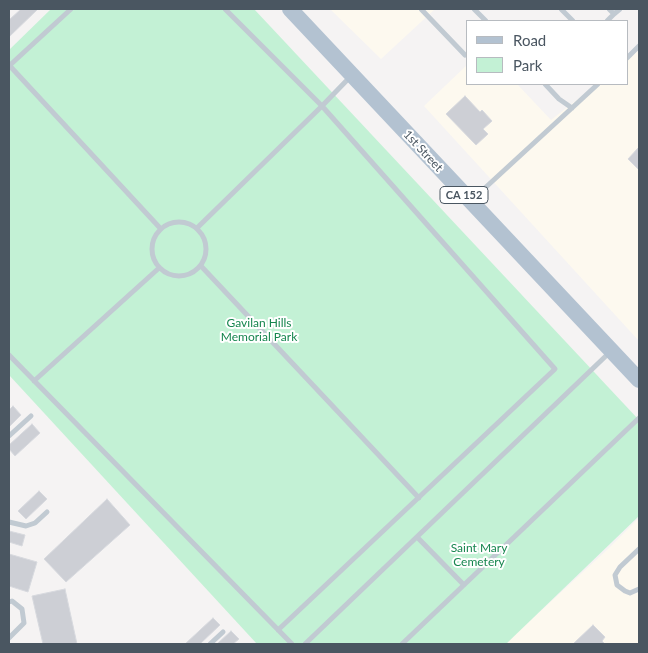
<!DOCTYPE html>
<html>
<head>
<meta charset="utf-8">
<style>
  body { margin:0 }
  #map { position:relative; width:648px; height:653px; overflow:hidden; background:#f5f3f3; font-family:Lato,sans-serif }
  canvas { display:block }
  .frame { position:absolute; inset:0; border:10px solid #4a5661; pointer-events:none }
  .legend { position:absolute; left:466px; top:20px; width:162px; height:65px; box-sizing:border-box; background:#fff; border:1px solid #b7bbc0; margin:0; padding:6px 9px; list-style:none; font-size:15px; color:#4a5661 }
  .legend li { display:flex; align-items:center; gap:10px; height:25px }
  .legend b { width:25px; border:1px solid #b7bbc0 }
</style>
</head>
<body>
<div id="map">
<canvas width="648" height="653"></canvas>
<div class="frame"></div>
<ul class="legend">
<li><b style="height:6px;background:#b3c2d1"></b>Road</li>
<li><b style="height:14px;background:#c3f1d5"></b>Park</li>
</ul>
</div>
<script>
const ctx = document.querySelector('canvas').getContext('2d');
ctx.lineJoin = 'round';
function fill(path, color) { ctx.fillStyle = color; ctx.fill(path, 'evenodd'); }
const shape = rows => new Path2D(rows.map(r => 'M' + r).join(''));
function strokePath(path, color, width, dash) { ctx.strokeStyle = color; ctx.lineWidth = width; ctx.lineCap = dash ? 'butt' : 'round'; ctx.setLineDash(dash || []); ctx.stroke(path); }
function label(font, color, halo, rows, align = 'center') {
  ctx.font = font + ' Lato,sans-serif'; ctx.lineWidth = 4; ctx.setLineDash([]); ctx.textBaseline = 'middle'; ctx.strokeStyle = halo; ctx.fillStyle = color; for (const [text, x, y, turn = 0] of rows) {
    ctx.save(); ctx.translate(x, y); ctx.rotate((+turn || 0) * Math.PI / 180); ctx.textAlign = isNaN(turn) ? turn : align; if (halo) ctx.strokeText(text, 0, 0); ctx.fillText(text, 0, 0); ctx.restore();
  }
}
const commercial = shape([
  [330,9,435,9,381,59],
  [639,50,639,341,424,106,467,65,467,84,517,84,551,120,597,84,627,84,627,60],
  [639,518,639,644,505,644,608,549]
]);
const green = shape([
  [51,9,254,9,639,420,639,516,506,644,257,644,9,375,9,50]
]);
const building = shape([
  [21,9,38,9,9,37,9,20,21,9],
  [465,96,480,112,482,110,492,121,483,129,488,134,476,145,446,114,465,96],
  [639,147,639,170,628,159,639,147],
  [13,406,21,415,9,427,9,410,13,406],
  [32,424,40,433,15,456,9,449,9,445,32,424],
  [39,491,47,499,26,519,18,511,39,491],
  [107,499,130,525,66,582,44,559,107,499],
  [9,531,25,535,22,546,9,542,9,531],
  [9,554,37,562,28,592,9,586,9,554],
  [65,589,77,644,43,644,32,596,65,589],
  [213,618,220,625,200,644,185,644,213,618],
  [593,625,605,637,602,641,605,644,573,644,593,625],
  [231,631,239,639,233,644,217,644,231,631]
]);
const lane = shape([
  [225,9,322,106,555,369,278,630],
  [421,9,465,55],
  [474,9,486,21],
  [561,9,573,21],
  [614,14,620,9],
  [607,21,614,14,609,9],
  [627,58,639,46],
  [9,65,160,228],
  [9,66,71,9],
  [545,84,559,99,572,108],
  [473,199,598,84],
  '152 249a27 27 0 1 1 54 0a27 27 0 1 1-54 0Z',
  [197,228,322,106,351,76],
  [201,266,419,498],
  [9,355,292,644],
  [34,381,159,268],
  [9,436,31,416],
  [9,522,26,526,35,523,47,512],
  [417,537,464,585],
  [639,549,620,567,615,575,617,585,625,591,630,593,639,589],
  [9,602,12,601,22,609,24,623,9,638],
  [210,644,223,632],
  [305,644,610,352],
  [402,644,639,418]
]);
const primary = shape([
  [290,9,639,380]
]);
const shields = [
  [464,195,48]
];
const shieldNames = [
  ["CA 152",464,195]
];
const streetNames = [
  ["1st Street",423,151,47]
];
const parkNames = [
  ["Gavilan Hills",259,323],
  ["Memorial Park",259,337],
  ["Saint Mary",479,548],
  ["Cemetery",479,562]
];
fill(commercial, '#fdf9ef');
fill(green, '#c3f1d5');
fill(building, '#cdcfd5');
strokePath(building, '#d7d9de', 1);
strokePath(lane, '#c1cad2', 5);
strokePath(primary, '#b3c2d1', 16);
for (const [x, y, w] of shields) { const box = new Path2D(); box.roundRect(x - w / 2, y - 8.5, w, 17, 4); ctx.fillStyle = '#fff'; ctx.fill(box); strokePath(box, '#4a5661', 1); }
label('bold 11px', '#4a5661', null, shieldNames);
label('12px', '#4a5661', '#fff', streetNames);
label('12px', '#17864f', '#fff', parkNames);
</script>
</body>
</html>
